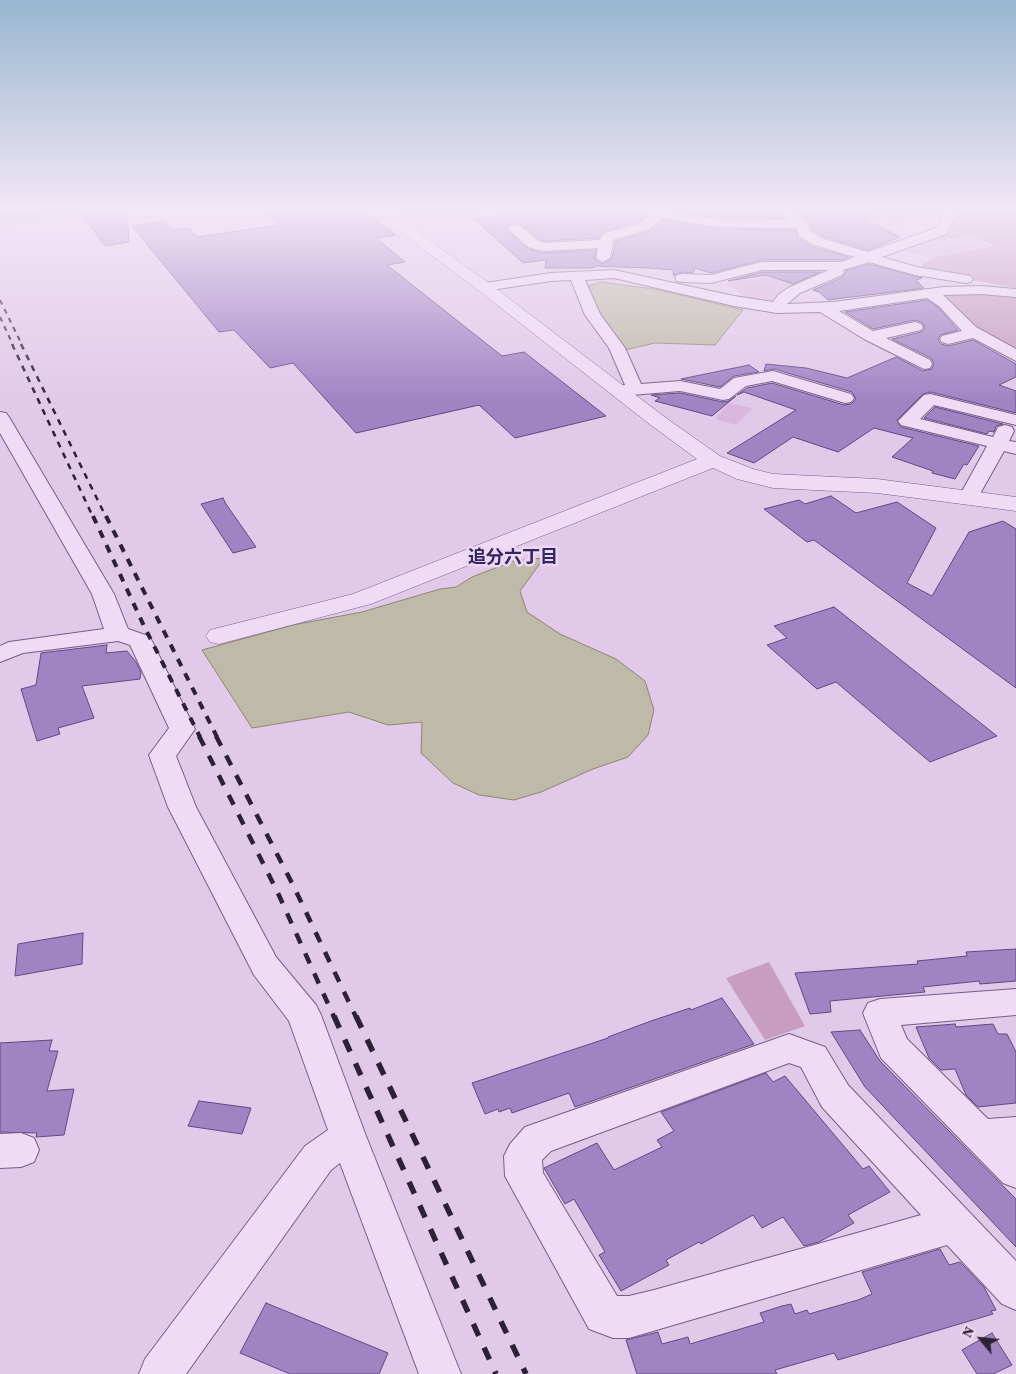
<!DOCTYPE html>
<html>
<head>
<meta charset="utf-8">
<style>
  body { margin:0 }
  #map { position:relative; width:1016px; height:1374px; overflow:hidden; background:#e1c9ea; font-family:"Source Serif 4",serif }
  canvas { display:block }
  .north { position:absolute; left:956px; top:1314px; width:50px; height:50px; -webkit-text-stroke:4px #ecd8f2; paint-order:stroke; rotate:298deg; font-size:14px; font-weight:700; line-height:20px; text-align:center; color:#2c2137 }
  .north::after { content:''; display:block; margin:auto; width:18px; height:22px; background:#2c2137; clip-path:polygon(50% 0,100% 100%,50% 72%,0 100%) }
</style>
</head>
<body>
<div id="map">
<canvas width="1016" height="1374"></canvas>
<div class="north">N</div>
</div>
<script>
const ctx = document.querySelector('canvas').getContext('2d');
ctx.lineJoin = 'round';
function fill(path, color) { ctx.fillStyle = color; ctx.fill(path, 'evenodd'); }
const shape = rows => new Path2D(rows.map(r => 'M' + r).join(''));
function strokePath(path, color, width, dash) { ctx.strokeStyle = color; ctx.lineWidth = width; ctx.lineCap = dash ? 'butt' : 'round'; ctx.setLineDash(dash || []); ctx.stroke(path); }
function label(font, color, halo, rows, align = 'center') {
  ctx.font = font + ' "Source Serif 4","Noto Sans JP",serif'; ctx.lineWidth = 5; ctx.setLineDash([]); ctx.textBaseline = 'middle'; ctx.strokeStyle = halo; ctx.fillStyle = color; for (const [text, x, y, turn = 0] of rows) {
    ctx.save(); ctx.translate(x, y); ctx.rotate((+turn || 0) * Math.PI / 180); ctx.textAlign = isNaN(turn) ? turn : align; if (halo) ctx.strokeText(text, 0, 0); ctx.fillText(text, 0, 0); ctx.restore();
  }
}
const farmland = shape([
  [413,209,507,209,508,210,431,219,414,213,398,216,394,212],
  [846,209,945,209,939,217,930,217,898,226,870,221],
  [971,237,992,246,934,257,894,250,923,240,931,242],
  [769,269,801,269,831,270,781,294,771,301,748,298,726,284,742,279,747,280,778,274],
  [729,403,753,408,736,425,715,419]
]);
const green = shape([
  [959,209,1016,209,1016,288,920,271,924,263,936,257,995,246,971,236,931,242,925,239,949,231],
  [979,294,1016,297,1016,353,989,339,942,295],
  [769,962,805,1026,765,1040,726,978]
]);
const water = shape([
  [600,282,654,289,743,310,715,345,655,343,625,350,594,306,584,288,600,282],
  [544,558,520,591,527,612,560,634,616,659,645,681,654,710,648,735,628,757,593,769,541,792,514,800,479,795,453,783,421,753,422,722,388,725,349,712,252,728,202,650,293,625,362,612,440,589,456,587,472,577,513,561,544,558]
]);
const river = shape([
  [44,209,80,209,77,213,32,224,0,225,0,213,32,212,44,209]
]);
const building = shape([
  [78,209,127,209,129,242,105,246,78,209],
  [292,209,359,209,368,215,396,235,376,238,405,262,387,265,502,356,524,352,606,416,515,438,479,405,356,433,293,363,270,368,234,330,219,332,132,226,164,221,173,230,189,228,197,237,279,225,266,213,292,209],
  [562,209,637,209,641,214,647,216,637,222,605,231,598,238,544,241,539,239,519,223,513,222,505,228,528,249,543,253,596,250,594,259,602,264,612,258,616,241,648,232,664,220,717,229,795,230,798,238,813,247,849,257,842,260,762,260,711,273,695,268,693,273,682,272,675,275,673,275,674,270,648,268,594,266,593,268,545,268,546,260,523,263,474,219,515,213,520,216,562,209],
  [668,209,772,209,784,218,717,217,668,209],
  [792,209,864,209,865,219,900,237,868,250,825,237,812,230,808,219,792,209],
  [869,264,922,278,916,280,924,288,828,300,819,292,813,290,843,277,846,271,869,264],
  [762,272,820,272,793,284,766,275,728,281,762,272],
  [927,300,938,307,958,330,940,335,938,340,941,344,948,346,973,340,1016,364,1016,377,999,385,1016,391,1016,413,930,392,923,394,897,420,901,427,979,446,967,465,964,464,955,479,932,473,933,471,892,457,913,438,874,428,838,452,793,437,754,463,727,453,796,410,744,392,737,395,747,388,772,383,844,405,851,404,856,399,852,392,774,369,764,371,766,364,806,368,847,378,896,357,923,371,932,369,934,363,931,358,892,339,921,332,925,328,922,322,915,320,873,329,845,312,927,300],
  [749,365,759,372,734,376,720,387,681,379,749,365],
  [680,393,723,402,729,401,736,396,712,416,655,401,660,398,651,395,680,393],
  [935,407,1003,424,996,426,994,432,989,431,987,434,924,418,935,407],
  [831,496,856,513,897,502,936,528,907,583,932,596,969,532,1003,521,1016,529,1016,688,814,540,807,542,764,509,799,500,805,504,831,496],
  [223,498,226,504,256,547,233,553,201,504,223,498],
  [834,607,997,736,930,762,836,682,817,689,767,645,787,638,774,626,834,607],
  [107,645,106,653,127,651,136,662,141,672,140,679,82,686,94,718,58,728,60,734,37,741,21,689,36,685,41,653,107,645],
  [83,933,82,964,15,976,18,944,83,933],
  [1016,949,1016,981,980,984,979,981,923,987,925,992,830,1001,831,1012,810,1014,795,973,918,964,917,961,967,956,966,952,1016,949],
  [722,998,754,1044,575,1107,569,1093,512,1113,510,1108,499,1112,498,1109,485,1114,472,1083,608,1038,608,1037,651,1021,690,1008,691,1010,722,998],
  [955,1024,956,1027,993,1024,998,1034,1007,1034,1016,1052,1016,1103,978,1107,966,1095,955,1069,941,1070,929,1058,916,1027,955,1024],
  [860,1030,880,1061,1016,1199,1016,1247,865,1087,831,1032,860,1030],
  [52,1040,49,1051,58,1051,47,1091,74,1089,64,1135,36,1137,37,1133,0,1132,0,1043,52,1040],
  [766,1073,773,1082,785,1076,863,1169,869,1166,890,1192,848,1215,854,1223,819,1242,804,1246,783,1217,762,1228,753,1215,701,1244,699,1242,666,1260,669,1265,621,1291,599,1255,605,1252,574,1199,565,1204,544,1168,597,1143,614,1170,662,1147,657,1140,674,1131,661,1112,766,1073],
  [199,1101,251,1108,242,1134,188,1126,199,1101],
  [940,1249,949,1265,960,1262,984,1287,996,1310,991,1311,993,1314,838,1360,834,1353,775,1370,777,1374,637,1374,626,1340,658,1332,662,1344,688,1337,690,1344,764,1322,760,1313,782,1306,791,1304,795,1314,807,1310,809,1314,858,1300,872,1294,862,1272,940,1249],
  [266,1303,388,1353,379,1374,290,1374,240,1353,266,1303],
  [992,1333,1012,1365,993,1374,977,1374,962,1350,992,1333]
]);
const minor = shape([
  [639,209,658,209,717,219,790,220,774,209,789,209,807,221,810,231,824,239,868,252,936,228,948,209,960,209,946,234,882,257,917,267,971,276,973,279,971,282,966,283,915,275,869,262,843,270,844,272,842,275,800,293,787,304,834,302,943,287,981,286,1016,289,1016,297,981,294,943,295,976,327,1016,349,1016,361,973,338,948,344,942,342,940,339,942,336,962,331,939,306,927,298,839,311,873,331,915,322,921,324,923,327,921,330,886,338,930,360,932,364,930,368,924,369,864,339,820,312,777,313,734,306,614,278,585,280,600,314,625,348,641,384,680,381,720,389,734,378,773,371,851,394,854,398,851,402,845,403,772,381,746,386,729,399,723,400,680,391,619,396,613,395,610,391,613,387,625,385,609,348,585,315,571,280,551,281,484,291,479,290,477,287,479,284,551,273,614,270,734,296,773,302,779,294,790,287,829,270,762,270,711,283,682,282,677,281,675,278,677,275,682,274,711,275,762,262,842,262,855,257,814,245,799,236,796,228,717,227,663,218,648,230,615,239,613,241,610,258,603,262,596,258,598,248,543,251,528,247,507,228,514,224,519,225,538,241,544,243,599,240,605,233,638,224,652,215,641,212,639,209],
  [930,394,1016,415,1016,425,934,405,920,419,993,437,998,427,1005,425,1012,427,1014,431,1009,441,1016,442,1016,454,1004,451,976,501,969,503,962,501,959,497,987,446,901,425,898,421,924,395,930,394],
  [0,412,6,413,9,417,114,594,128,629,148,636,152,641,195,729,176,756,196,807,276,957,316,1005,321,1015,366,1136,461,1374,419,1374,340,1163,331,1170,186,1374,139,1374,145,1359,305,1146,328,1130,289,1021,254,975,168,807,149,755,169,728,130,645,118,641,23,653,0,662,0,646,9,642,104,629,92,594,0,433,0,412],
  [1016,989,1016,1015,901,1025,907,1039,988,1119,1016,1117,1016,1188,1003,1183,881,1058,863,1013,868,1003,880,999,1016,989],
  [789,1034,825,1047,848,1085,1016,1261,1016,1310,1002,1304,947,1245,629,1338,613,1338,589,1329,505,1176,504,1156,510,1144,525,1127,789,1034],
  [789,1063,801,1067,822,1107,921,1215,654,1290,629,1296,617,1296,543,1173,542,1160,551,1151,789,1063],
  [21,1133,34,1138,39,1150,34,1162,21,1167,0,1168,0,1134,21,1133]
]);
const tertiary = shape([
  [370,209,386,209,490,284,666,418,720,456,753,469,773,474,877,479,1016,497,1016,511,877,493,773,488,737,479,713,468,371,604,219,644,210,642,206,636,210,630,353,594,697,459,652,426,478,290,370,209]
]);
const railFar4 = shape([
  [0,300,22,345],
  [0,317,13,345]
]);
const railFar3 = shape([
  [12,344,93,517],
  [21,344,106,517]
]);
const railFar2 = shape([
  [93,516,144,626,200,737],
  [106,516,217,737]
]);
const railFar1 = shape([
  [199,736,277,891,334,1017],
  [216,736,294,887,356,1017]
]);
const rail = shape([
  [334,1016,496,1374],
  [356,1016,526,1374]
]);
const neighbourhoodNames = [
  ["追分六丁目",513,558]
];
fill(farmland, '#dab7df');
fill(green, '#c79ec1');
fill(water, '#bfb9a9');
strokePath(water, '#8c8770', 1);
fill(river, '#bfb9a9');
fill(building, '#a183c4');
strokePath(building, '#614881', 1);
strokePath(minor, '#755f85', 2);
strokePath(tertiary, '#755f85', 1);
fill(minor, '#efdbf6');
fill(tertiary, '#efdbf6');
strokePath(railFar4, '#2c2137', 2, [5, 5]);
strokePath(railFar3, '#2c2137', 2.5, [6, 6]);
strokePath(railFar2, '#2c2137', 4, [8, 8]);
strokePath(railFar1, '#2c2137', 4.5, [11, 11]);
strokePath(rail, '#2c2137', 5.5, [13, 13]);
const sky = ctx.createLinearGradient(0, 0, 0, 401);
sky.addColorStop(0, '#97b6cf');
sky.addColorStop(0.52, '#f2e7f6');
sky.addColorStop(1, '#f2e7f600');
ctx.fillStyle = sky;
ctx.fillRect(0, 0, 1016, 401);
label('bold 18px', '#33255f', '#ecd8f2', neighbourhoodNames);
</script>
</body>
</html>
